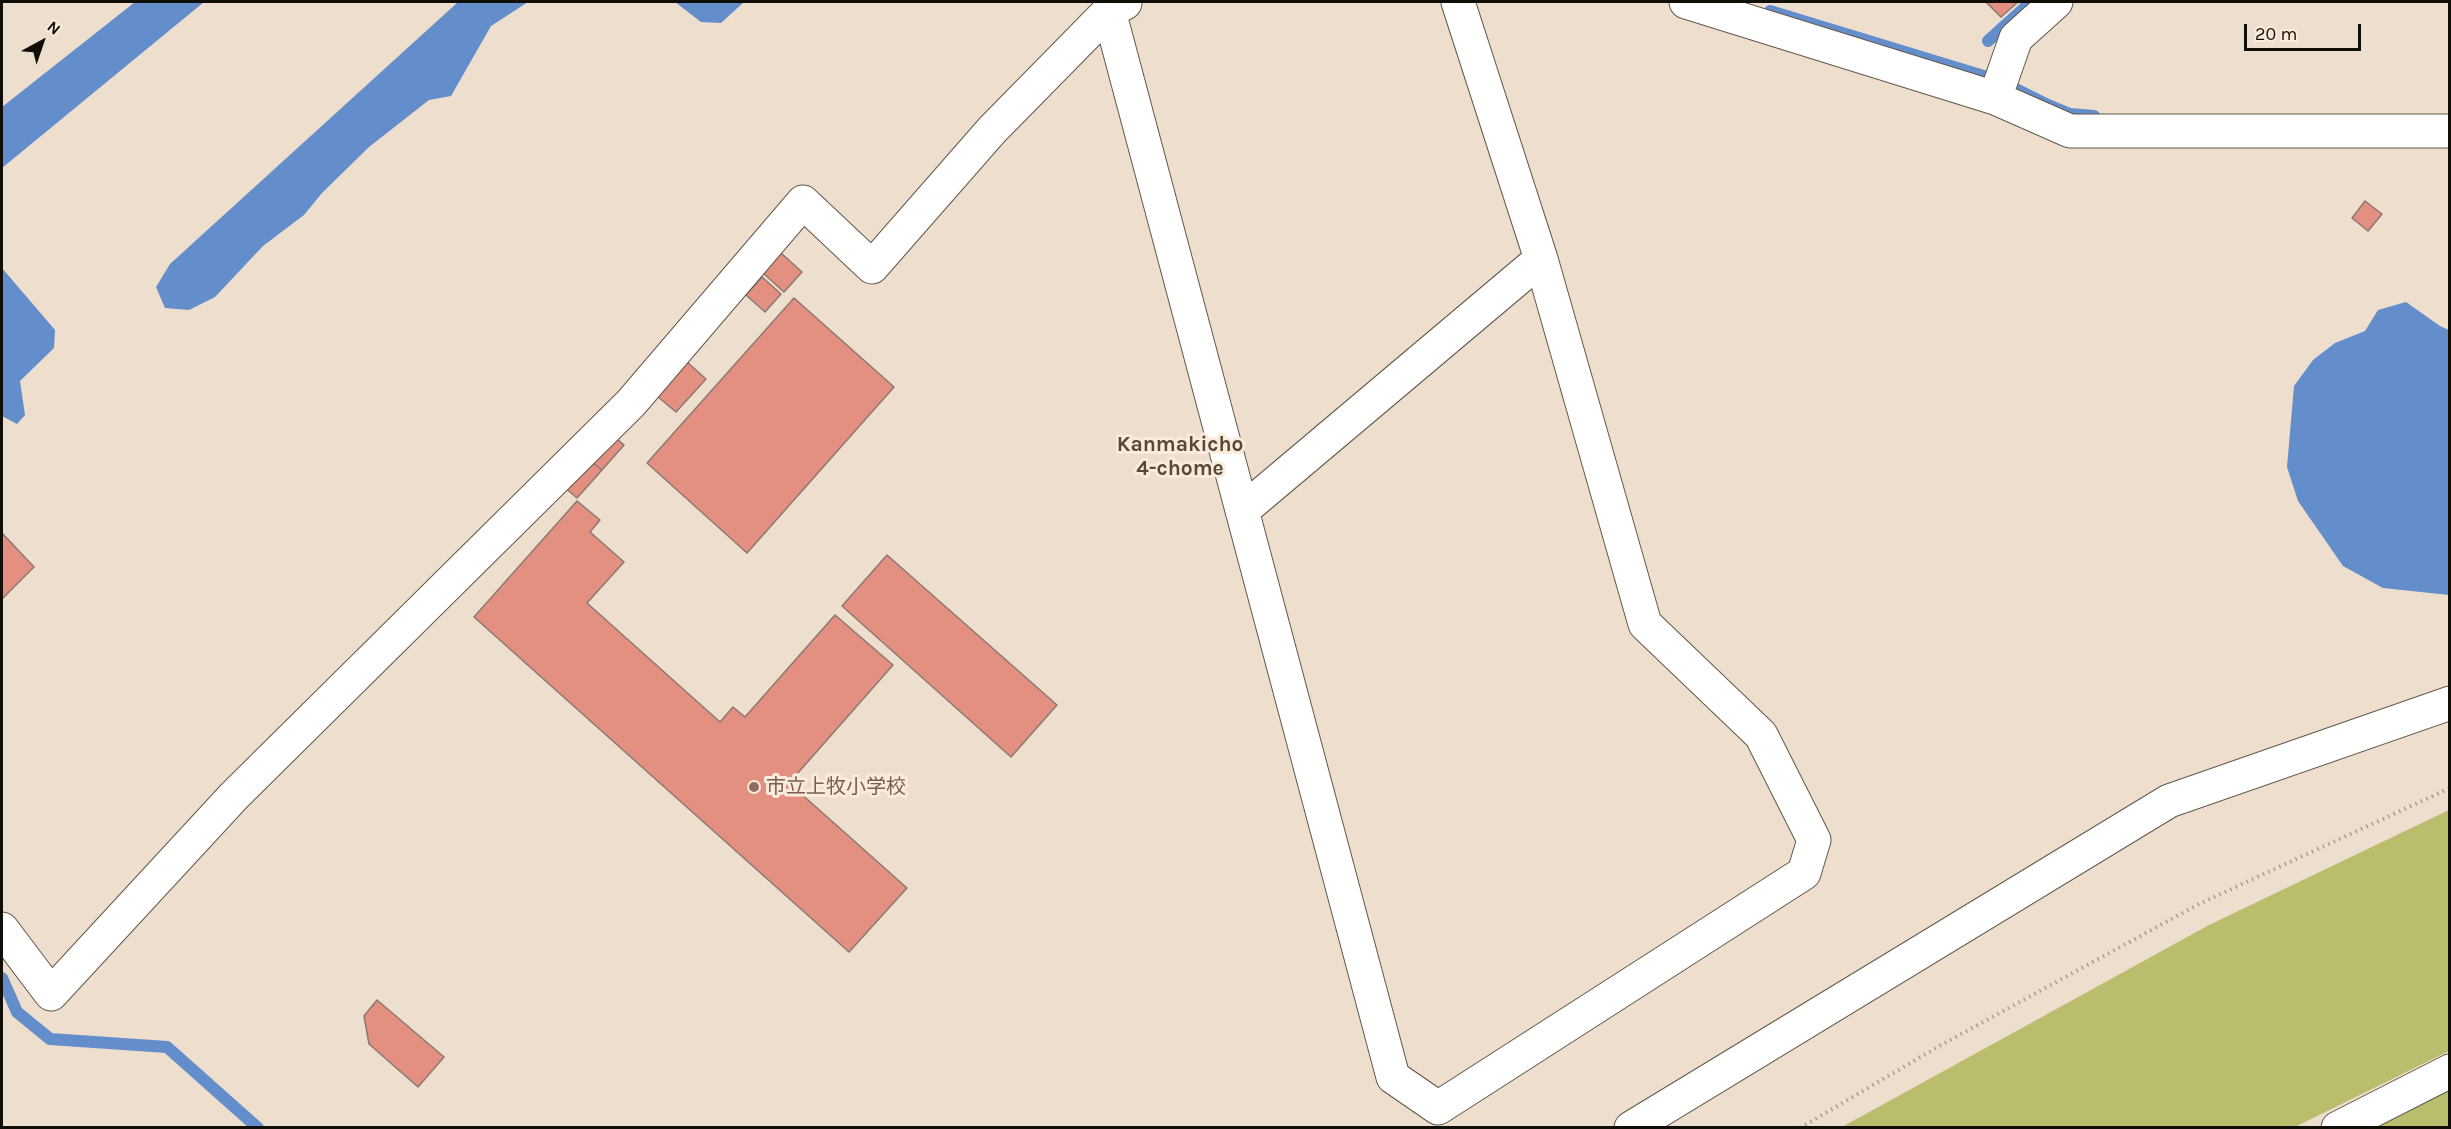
<!DOCTYPE html>
<html>
<head>
<meta charset="utf-8">
<style>
  body { margin:0 }
  #map { position:relative; width:2451px; height:1129px; overflow:hidden; background:#eddece; font-family:Karla,sans-serif }
  canvas { display:block }
  .frame { position:absolute; inset:0; border:3px solid #110d07; pointer-events:none }
  .north { position:absolute; left:12px; top:12px; width:60px; height:60px; -webkit-text-stroke:4px #faebdb; paint-order:stroke; rotate:40deg; font-size:16px; font-weight:700; line-height:24px; text-align:center; color:#110d07 }
  .north::after { content:''; display:block; margin:auto; width:21px; height:27px; background:#110d07; clip-path:polygon(50% 0,100% 100%,50% 72%,0 100%) }
  .scale { position:absolute; left:2244px; top:24px; width:117px; height:27px; box-sizing:border-box; border:3px solid #110d07; border-top:0; padding-left:8px; font-size:18px; line-height:21px; white-space:nowrap; color:#110d07; -webkit-text-stroke:4px #faebdb; paint-order:stroke }
</style>
</head>
<body>
<div id="map">
<canvas width="2451" height="1129"></canvas>
<div class="frame"></div>
<div class="north">N</div>
<div class="scale">20 m</div>
</div>
<script>
const ctx = document.querySelector('canvas').getContext('2d');
ctx.lineJoin = 'round';
function fill(path, color) { ctx.fillStyle = color; ctx.fill(path, 'evenodd'); }
const shape = rows => new Path2D(rows.map(r => 'M' + r).join(''));
function strokePath(path, color, width, dash) { ctx.strokeStyle = color; ctx.lineWidth = width; ctx.lineCap = dash ? 'butt' : 'round'; ctx.setLineDash(dash || []); ctx.stroke(path); }
function label(font, color, halo, rows, align = 'center') {
  ctx.font = font + ' Karla,"Noto Sans JP",sans-serif'; ctx.lineWidth = 6; ctx.setLineDash([]); ctx.textBaseline = 'middle'; ctx.strokeStyle = halo; ctx.fillStyle = color; for (const [text, x, y, turn = 0] of rows) {
    ctx.save(); ctx.translate(x, y); ctx.rotate((+turn || 0) * Math.PI / 180); ctx.textAlign = isNaN(turn) ? turn : align; if (halo) ctx.strokeText(text, 0, 0); ctx.fillText(text, 0, 0); ctx.restore();
  }
}
const green = shape([
  [2449,810,2449,1051,2295,1127,1842,1127,2209,925],
  [2449,1090,2449,1127,2372,1127]
]);
const water = shape([
  [135,2,204,2,2,168,2,107],
  [458,2,528,2,491,26,451,96,429,100,369,147,322,193,304,215,263,246,215,297,189,310,165,308,156,287,170,264],
  [675,2,744,2,721,23,701,22],
  [2,268,55,330,54,348,20,381,25,415,17,424,2,416],
  [2406,302,2440,326,2449,330,2449,595,2383,588,2343,566,2298,501,2287,467,2294,386,2313,360,2335,343,2365,331,2378,310]
]);
const stream = shape([
  [1770,11,2000,81,2048,105,2070,114,2094,116],
  [1988,41,2031,2],
  [2,978,17,1012,50,1039,167,1047,258,1128]
]);
const building = shape([
  [1986,2,2018,2,2001,17,1986,2],
  [2365,201,2382,214,2368,231,2352,218,2365,201],
  [781,253,802,272,784,292,763,273,781,253],
  [762,277,781,294,765,312,746,295,762,277],
  [794,298,894,387,747,553,647,463,794,298],
  [687,362,706,379,676,412,657,396,687,362],
  [609,432,624,445,602,470,586,457,609,432],
  [586,457,602,470,577,498,557,481,586,457],
  [577,501,600,520,590,532,624,562,587,603,720,722,733,707,745,717,835,615,893,665,789,783,907,888,849,952,474,617,577,501],
  [2,533,34,567,2,599,2,533],
  [887,555,1057,705,1011,757,842,606,887,555],
  [377,1000,444,1057,418,1087,369,1044,364,1016,377,1000]
]);
const path = shape([
  [1800,1128,1941,1045,2199,904,2450,788]
]);
const minor = shape([
  [1686,2,1995,98,2070,131,2450,131],
  [1109,11,1393,1077,1438,1108,1804,873,1814,840,1761,735,1645,624,1541,259,1458,2],
  [1995,98,2016,38,2056,2],
  [1242,511,1541,259],
  [2,929,51,994,234,796,631,403,803,202,872,267,992,130,1109,11,1125,3],
  [1631,1128,2169,801,2450,703],
  [2338,1128,2450,1071]
]);
const markers = [
  [754,787,6,"#8d6e63"]
];
const educationNames = [
  ["市立上牧小学校",766,787]
];
const neighbourhoodNames = [
  ["Kanmakicho",1180,445],
  ["4-chome",1180,469]
];
fill(green, '#b9bd6c');
fill(water, '#638dcb');
strokePath(stream, '#638dcb', 12);
fill(building, '#e39081');
strokePath(building, '#8c7773', 1.5);
strokePath(minor, '#645749', 35);
strokePath(path, '#a99d90', 4, [1.5, 4.5]);
strokePath(minor, '#fff', 33);
for (const [x, y, r, color] of markers) { const dot = new Path2D(); dot.arc(x, y, r, 0, 2 * Math.PI); ctx.fillStyle = color; ctx.fill(dot); strokePath(dot, '#faebdb', 2); }
label('20px', '#785e54', '#faebdb', educationNames, 'left');
label('bold 21px', '#55493b', '#faebdb', neighbourhoodNames);
</script>
</body>
</html>
